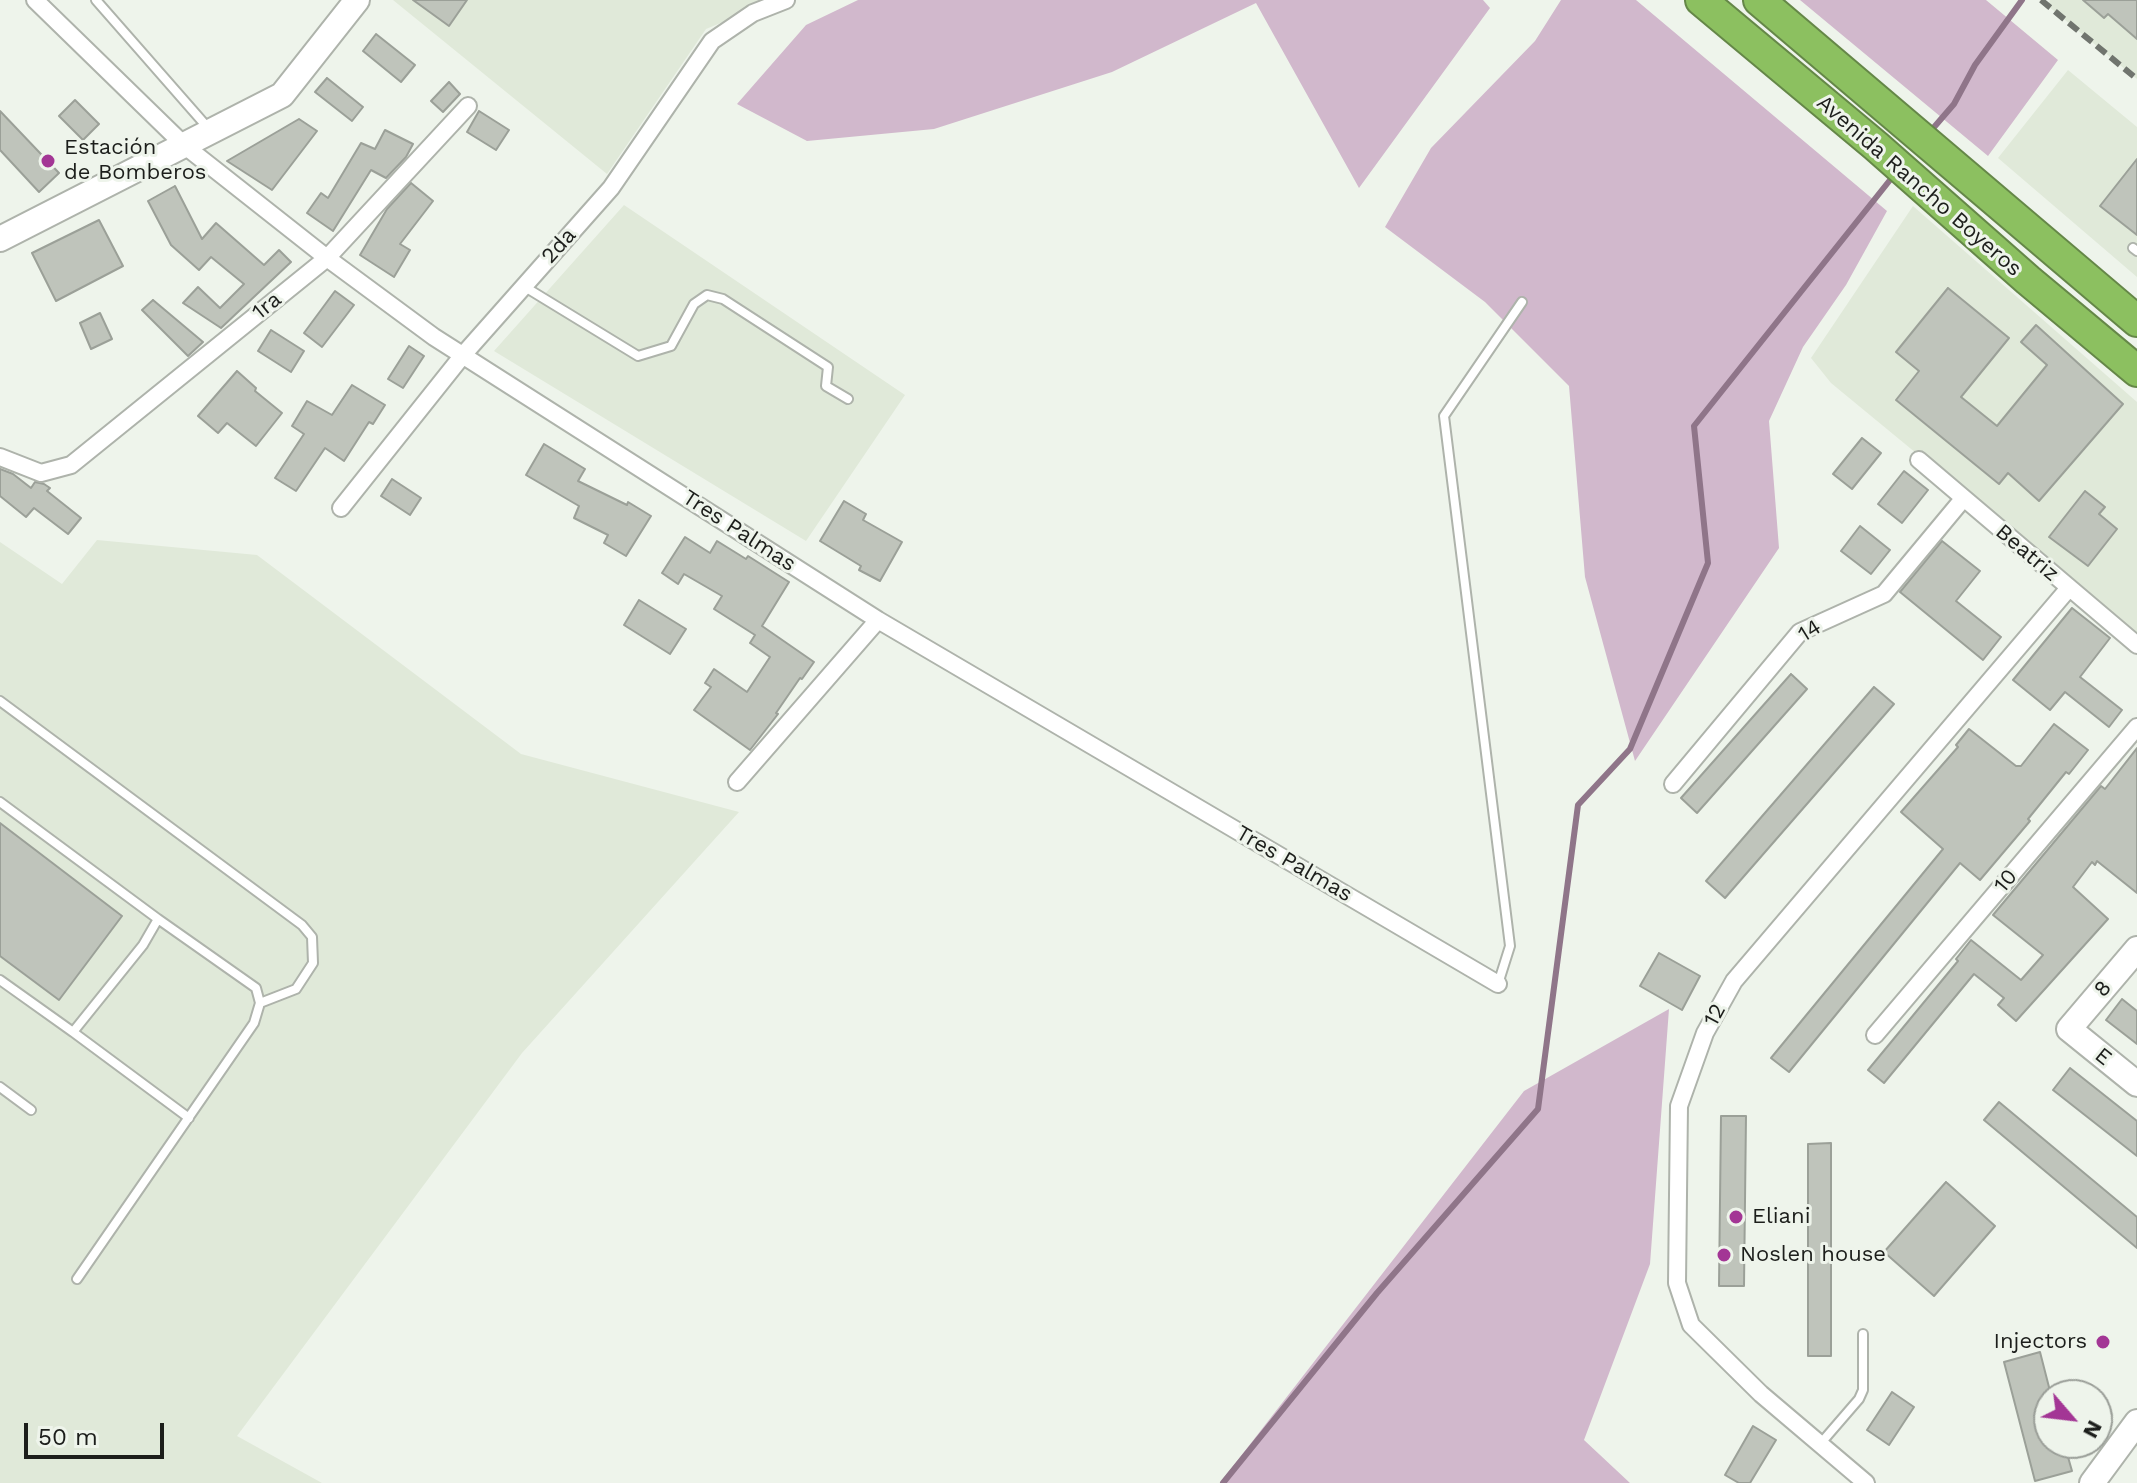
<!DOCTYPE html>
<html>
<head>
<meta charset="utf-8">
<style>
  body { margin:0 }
  #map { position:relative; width:2137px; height:1483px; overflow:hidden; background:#eef4eb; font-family:"Work Sans",sans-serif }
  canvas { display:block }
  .north { position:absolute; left:2033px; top:1379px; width:80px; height:80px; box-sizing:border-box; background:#eef4eb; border:2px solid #9a9e98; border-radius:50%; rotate:118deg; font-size:22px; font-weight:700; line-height:32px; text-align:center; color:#1c1e1b }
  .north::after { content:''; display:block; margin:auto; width:28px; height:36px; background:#a33695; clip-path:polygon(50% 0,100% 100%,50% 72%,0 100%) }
  .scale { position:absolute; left:24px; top:1423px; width:140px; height:36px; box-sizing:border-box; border:4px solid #1c1e1b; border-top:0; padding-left:10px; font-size:24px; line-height:28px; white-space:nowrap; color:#1c1e1b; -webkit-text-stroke:6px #eef4eb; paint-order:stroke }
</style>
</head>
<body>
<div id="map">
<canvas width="2137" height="1483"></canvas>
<div class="north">N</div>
<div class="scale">50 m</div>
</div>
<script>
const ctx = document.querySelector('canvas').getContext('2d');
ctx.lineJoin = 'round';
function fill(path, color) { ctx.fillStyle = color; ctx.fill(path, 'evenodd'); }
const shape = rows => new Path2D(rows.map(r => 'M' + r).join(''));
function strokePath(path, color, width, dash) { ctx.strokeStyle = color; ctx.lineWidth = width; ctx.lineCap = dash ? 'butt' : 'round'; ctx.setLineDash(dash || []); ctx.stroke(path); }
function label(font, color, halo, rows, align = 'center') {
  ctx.font = font + ' "Work Sans",sans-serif'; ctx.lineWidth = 6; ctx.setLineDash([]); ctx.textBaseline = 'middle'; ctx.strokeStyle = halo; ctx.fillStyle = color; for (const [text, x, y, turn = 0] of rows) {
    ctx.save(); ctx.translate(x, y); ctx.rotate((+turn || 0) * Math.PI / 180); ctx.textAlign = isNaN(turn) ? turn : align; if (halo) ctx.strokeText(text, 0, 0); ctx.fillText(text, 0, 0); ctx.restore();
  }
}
const built = shape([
  [393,0,776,0,706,29,607,174],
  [2050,0,2137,0,2137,79,2048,6],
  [2068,70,2137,127,2137,277,1998,158],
  [624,205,905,395,806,541,494,351],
  [1913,206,2137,402,2137,635,1831,383,1811,358],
  [97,540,257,555,521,754,739,812,522,1053,237,1436,322,1483,0,1483,0,542,62,584]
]);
const green = shape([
  [858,0,1483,0,1490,8,1359,188,1256,3,1112,72,934,129,807,141,737,104,806,25],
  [1561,0,1636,0,1887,211,1846,285,1803,347,1769,421,1779,548,1635,761,1585,577,1569,386,1485,302,1385,227,1431,148,1535,41],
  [1800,0,1986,0,2058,60,1988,156],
  [1669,1009,1650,1264,1584,1440,1630,1483,1220,1483,1524,1091]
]);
const stream = shape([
  [1929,133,1954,104,1975,65,2022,0],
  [1223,1483,1377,1293,1538,1109,1578,805,1630,749,1708,563,1694,426,1894,175]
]);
const building = shape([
  [413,0,467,0,449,26,413,0],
  [2083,0,2137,0,2137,39,2108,14,2104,18,2083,0],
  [376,34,415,65,401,82,363,51,376,34],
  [327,78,363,107,352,121,315,92,327,78],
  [449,82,460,94,443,112,431,101,449,82],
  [75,100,99,124,83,140,59,116,75,100],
  [0,111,59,173,39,192,0,150,0,111],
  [479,111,509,130,496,150,467,132,479,111],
  [299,119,317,131,272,190,227,161,299,119],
  [385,130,413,144,406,157,386,178,371,170,333,231,307,213,321,193,328,198,361,143,375,149,385,130],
  [2137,159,2137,235,2100,206,2137,159],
  [411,183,433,201,400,244,410,250,394,277,360,255,387,209,411,183],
  [175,186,202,239,216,223,264,265,279,250,291,262,221,328,183,303,198,287,220,308,244,284,211,257,199,270,171,245,148,201,175,186],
  [99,220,123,266,56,301,32,253,99,220],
  [1948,288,2009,338,1961,397,1997,426,2047,365,2021,342,2036,325,2123,404,2039,501,2008,473,1999,484,1896,400,1919,371,1896,352,1948,288],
  [335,291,354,305,322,347,304,333,335,291],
  [153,300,203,342,188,356,142,310,153,300],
  [100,313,112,339,91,349,80,323,100,313],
  [271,330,304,351,291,372,258,351,271,330],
  [409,346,424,356,403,388,388,379,409,346],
  [237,371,256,388,255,391,282,413,256,446,227,423,218,433,198,416,237,371],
  [352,385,385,405,373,424,369,422,344,461,325,448,296,491,275,478,304,434,292,426,307,401,332,415,352,385],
  [1862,438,1881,453,1852,489,1833,474,1862,438],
  [544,444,585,469,578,481,627,505,628,502,651,516,626,556,604,543,608,535,574,518,579,506,526,475,544,444],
  [0,469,13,474,31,488,35,482,44,484,50,488,47,491,81,518,68,534,34,508,26,517,0,496,0,469],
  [1904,471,1928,490,1902,523,1878,504,1904,471],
  [392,479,421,498,410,515,381,496,392,479],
  [2085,491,2105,507,2099,514,2117,529,2088,566,2049,537,2085,491],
  [844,501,866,514,863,520,902,542,880,581,859,570,861,566,820,541,844,501],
  [1860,526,1890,550,1871,574,1841,551,1860,526],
  [685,537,710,553,717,541,746,559,748,556,789,582,762,626,814,662,802,679,800,678,776,713,778,714,750,750,694,710,711,687,705,683,714,669,747,692,770,657,750,643,755,635,714,609,722,596,684,574,678,584,662,573,685,537],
  [1942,541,1980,571,1956,601,2001,637,1983,660,1900,592,1942,541],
  [639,600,686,629,670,654,624,625,639,600],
  [2072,608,2110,638,2080,677,2122,710,2109,727,2065,692,2050,710,2013,680,2072,608],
  [1791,674,1807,689,1697,813,1681,798,1791,674],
  [1874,687,1894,704,1725,898,1706,881,1874,687],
  [2054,724,2088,750,2069,774,2066,772,2028,819,2030,821,1980,880,1960,863,1789,1072,1771,1058,1943,849,1901,812,1958,747,1956,745,1969,729,2016,766,2021,766,2054,724],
  [2137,748,2137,893,2097,861,2095,865,2092,862,2073,887,2108,919,2016,1021,1998,1005,2004,998,1974,974,1884,1083,1868,1070,1958,961,1956,959,1971,940,2021,980,2043,955,1993,915,2101,786,2105,789,2137,748],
  [0,823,122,916,59,1000,0,956,0,823],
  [1659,953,1700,976,1682,1010,1640,986,1659,953],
  [2122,999,2137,1011,2137,1044,2106,1020,2122,999],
  [2070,1068,2137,1121,2137,1156,2053,1090,2070,1068],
  [1999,1102,2137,1217,2137,1248,1984,1120,1999,1102],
  [1721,1116,1746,1116,1744,1286,1719,1286,1721,1116],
  [1831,1143,1831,1356,1808,1356,1808,1144,1831,1143],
  [1946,1182,1995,1226,1934,1296,1884,1252,1946,1182],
  [2040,1352,2051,1395,2049,1395,2049,1443,2064,1443,2072,1471,2035,1481,2004,1362,2040,1352],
  [1892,1392,1914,1407,1889,1445,1867,1430,1892,1392],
  [1753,1426,1776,1440,1750,1483,1739,1483,1725,1475,1753,1426]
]);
const lane = shape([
  [96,0,209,129],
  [2133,248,2137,251],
  [525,287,638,356,671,346,694,304,707,295,723,299,828,367,826,386,848,399],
  [0,701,302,925,312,937,313,963,296,989,260,1003],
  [0,802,158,919,143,945,73,1032,0,980],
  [1498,984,1510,946,1444,416,1522,302],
  [73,1032,189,1118],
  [0,1087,31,1110],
  [77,1279,254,1023,260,1003,256,988,158,919],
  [1821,1443,1859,1399,1863,1390,1863,1334]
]);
const street = shape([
  [35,0,185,146,327,258,434,337,878,620,1498,984],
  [0,457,41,473,71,465,327,258,468,106],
  [1919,460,2137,645],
  [341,508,463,355,611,188,712,41,753,13,786,0],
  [737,782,878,620],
  [1673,784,1800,632,1884,594,1963,499],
  [1875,1035,2137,727],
  [1866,1483,1761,1394,1691,1325,1677,1283,1679,1106,1705,1033,1734,981,2069,588]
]);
const secondary = shape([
  [0,239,282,95,357,0],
  [2137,949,2069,1029,2137,1084],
  [2092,1483,2137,1422]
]);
const highway = shape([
  [1701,0,1876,146,2028,280,2137,371],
  [1759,0,2137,321]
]);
const rail = shape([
  [2041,0,2137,79]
]);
const markers = [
  [48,161,8,"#a33695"],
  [1736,1217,8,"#a33695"],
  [1724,1255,8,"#a33695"],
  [2103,1342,8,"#a33695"]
];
const poiNames = [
  ["Estación",64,148],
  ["de Bomberos",64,173],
  ["Eliani",1752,1217],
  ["Noslen house",1740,1255],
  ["Injectors",2087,1342,"right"]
];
const streetNames = [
  ["Avenida Rancho Boyeros",1919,186,41],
  ["2da",559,246,-48],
  ["1ra",267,306,-39],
  ["Tres Palmas",739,531,33],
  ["Beatriz",2027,553,40],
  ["14",1810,631,-32],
  ["Tres Palmas",1294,864,30],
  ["10",2006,881,-50],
  ["8",2103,989,-50],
  ["12",1715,1015,-62],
  ["E",2103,1057,39]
];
fill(built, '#e0e9d9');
fill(green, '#d1b8cc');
strokePath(stream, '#8f7589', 6);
fill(building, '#bfc4bb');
strokePath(building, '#9ba098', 2);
strokePath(lane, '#aeb3ab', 12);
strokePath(street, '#aeb3ab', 20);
strokePath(secondary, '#aeb3ab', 28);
strokePath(highway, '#658748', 34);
strokePath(lane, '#fff', 8);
strokePath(street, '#fff', 16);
strokePath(secondary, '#fff', 24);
strokePath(highway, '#8cc060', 30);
strokePath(rail, '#70746e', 6, [12, 6]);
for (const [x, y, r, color] of markers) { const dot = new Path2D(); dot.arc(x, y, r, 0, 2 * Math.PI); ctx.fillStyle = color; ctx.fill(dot); strokePath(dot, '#eef4eb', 3); }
label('22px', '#1c1e1b', '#eef4eb', poiNames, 'left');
label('22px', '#1c1e1b', '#eef4eb', streetNames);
</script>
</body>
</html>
